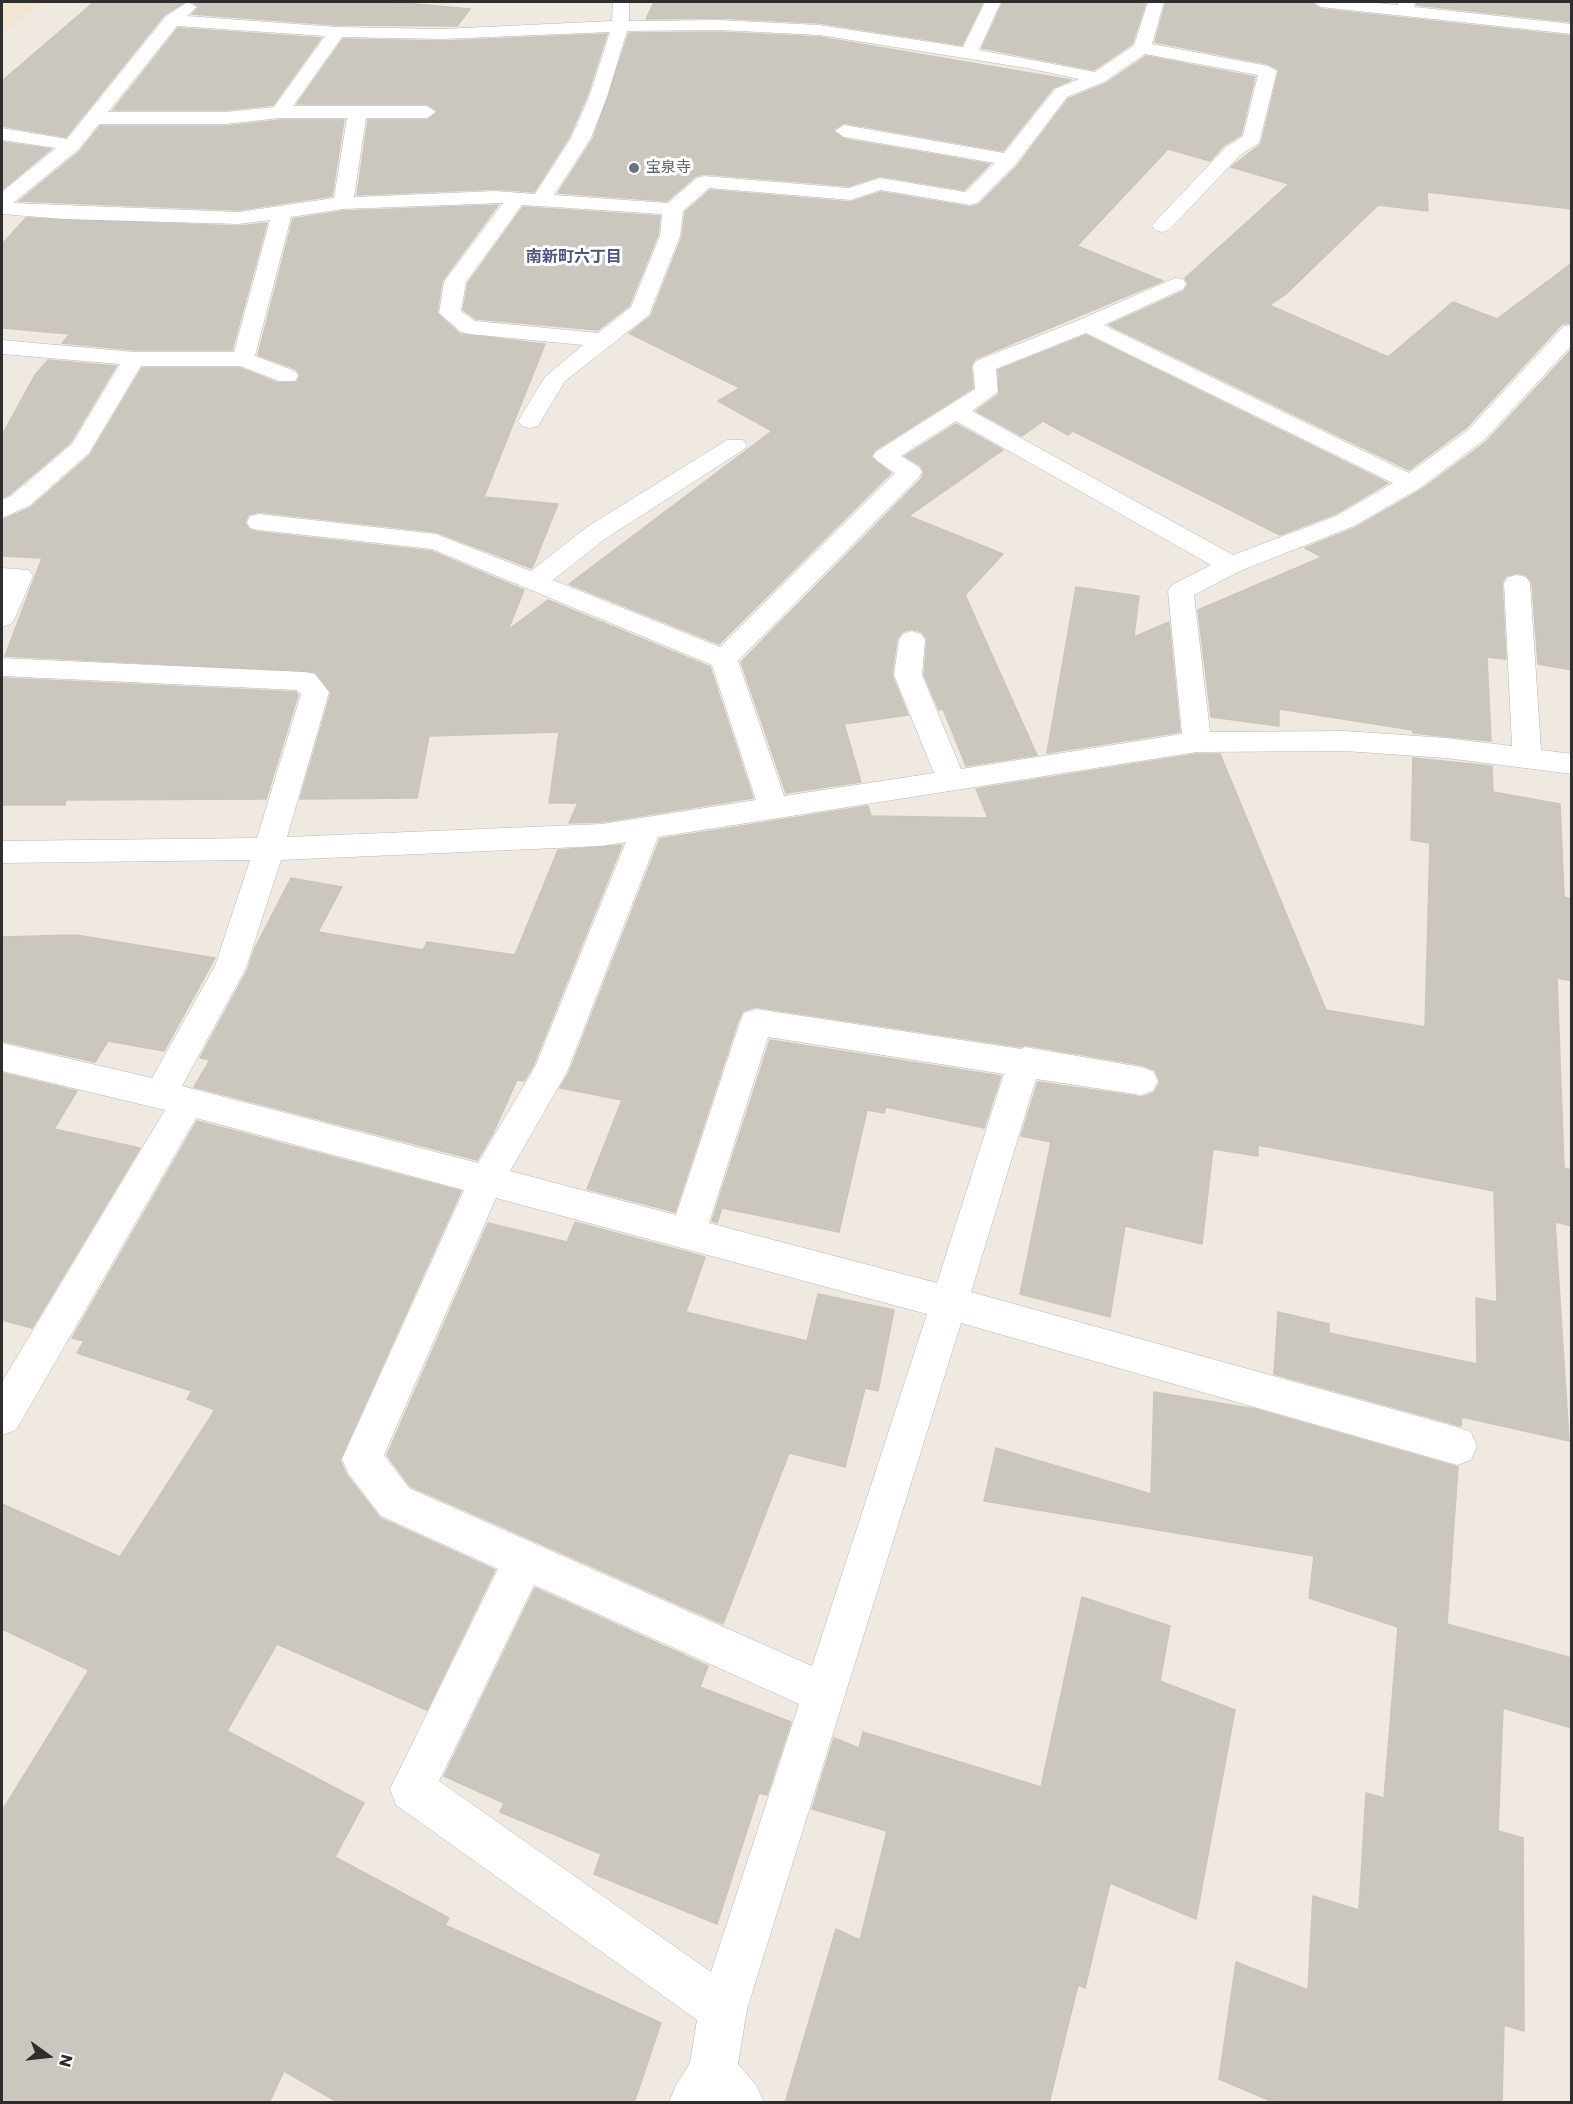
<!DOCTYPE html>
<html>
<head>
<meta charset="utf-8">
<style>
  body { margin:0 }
  #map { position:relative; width:1573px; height:2104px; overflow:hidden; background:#efe9e1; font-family:Poppins,sans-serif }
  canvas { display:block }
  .frame { position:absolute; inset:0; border:3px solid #2e2e2e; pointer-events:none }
  .north { position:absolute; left:18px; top:2026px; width:60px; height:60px; -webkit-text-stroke:4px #fff; paint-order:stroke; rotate:105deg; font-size:16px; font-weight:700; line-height:24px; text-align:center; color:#2e2e2e }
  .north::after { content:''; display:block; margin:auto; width:21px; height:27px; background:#2e2e2e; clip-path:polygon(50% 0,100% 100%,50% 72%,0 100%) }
</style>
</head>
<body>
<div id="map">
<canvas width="1573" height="2104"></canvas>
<div class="frame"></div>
<div class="north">N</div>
</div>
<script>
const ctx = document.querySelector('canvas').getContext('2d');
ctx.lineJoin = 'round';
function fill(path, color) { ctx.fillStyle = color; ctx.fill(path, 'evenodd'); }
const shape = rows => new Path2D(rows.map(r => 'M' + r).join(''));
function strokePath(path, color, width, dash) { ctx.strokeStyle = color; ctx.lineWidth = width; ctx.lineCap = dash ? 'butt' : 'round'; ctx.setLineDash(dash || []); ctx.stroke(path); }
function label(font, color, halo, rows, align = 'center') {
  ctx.font = font + ' Poppins,"Noto Sans JP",sans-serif'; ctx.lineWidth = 6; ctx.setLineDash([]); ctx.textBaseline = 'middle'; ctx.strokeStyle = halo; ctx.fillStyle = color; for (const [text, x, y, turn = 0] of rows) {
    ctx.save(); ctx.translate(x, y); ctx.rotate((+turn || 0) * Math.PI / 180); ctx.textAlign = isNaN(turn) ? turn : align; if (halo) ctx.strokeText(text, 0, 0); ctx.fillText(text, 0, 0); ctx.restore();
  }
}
const education = shape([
  [2,2,43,2,2,34]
]);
const building = shape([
  [94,2,185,2,164,15,66,137,2,126,2,81,94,2],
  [192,2,394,2,470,9,457,26,337,25,192,14,199,7,192,2],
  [654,2,983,2,962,45,819,23,719,18,646,19,654,2],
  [1003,2,1146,2,1132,44,1094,70,982,48,1003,2],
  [1166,2,1311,2,1321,9,1572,36,1572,209,1427,192,1428,211,1378,205,1286,294,1269,305,1388,357,1453,302,1497,319,1572,263,1572,323,1562,324,1466,428,1409,470,1109,325,1184,291,1188,285,1185,278,1289,184,1231,167,1261,144,1279,70,1268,64,1155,42,1166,2],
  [1416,2,1572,2,1572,22,1417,5,1416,2],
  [178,28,321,38,273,105,226,110,113,110,178,28],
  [719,32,819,37,1071,80,1053,88,1003,151,844,123,833,130,844,139,990,164,964,190,880,176,849,186,704,174,696,176,667,201,558,193,593,139,629,33,719,32],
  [607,34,587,96,569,137,534,192,495,189,357,195,368,120,427,120,438,111,427,104,297,104,343,39,442,41,607,34],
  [1146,56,1255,77,1241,135,1224,145,1210,161,1168,149,1077,246,1163,281,975,359,971,366,973,388,875,450,871,457,891,473,719,644,569,584,772,431,718,401,740,388,629,333,651,316,682,237,685,212,710,190,851,202,881,192,970,207,978,205,1018,165,1068,99,1105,84,1146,56],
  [280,120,344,120,332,196,239,210,19,201,80,151,100,126,226,126,280,120],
  [2,142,51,149,2,190,2,142],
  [498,205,442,281,437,313,460,334,545,344,484,497,558,504,533,566,531,568,436,532,259,512,248,515,245,523,250,530,259,532,431,551,524,590,508,630,548,600,710,667,753,798,602,822,569,823,578,803,549,803,559,732,429,736,417,798,300,799,331,693,315,672,5,656,42,558,2,556,2,520,30,508,90,455,142,368,240,368,278,383,297,382,300,375,296,369,258,355,293,219,343,211,498,205],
  [523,207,660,216,658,235,629,306,598,330,476,319,463,310,468,283,523,207],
  [26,218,239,226,267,223,232,350,134,350,62,343,70,334,2,328,2,244,26,218],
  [1086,335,1388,483,1335,514,1280,535,1073,431,1068,435,1043,421,1022,436,976,411,999,394,998,370,1086,335],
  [1572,349,1572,670,1538,664,1532,583,1526,575,1517,573,1506,576,1502,583,1506,659,1487,657,1491,741,1413,733,1413,730,1279,709,1279,726,1211,717,1198,610,1322,557,1305,548,1355,528,1421,490,1486,442,1572,349],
  [48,360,116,366,70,443,10,494,2,498,2,435,35,375,48,360],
  [956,424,1003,450,909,516,1003,554,965,595,1037,755,966,766,943,709,939,710,924,675,927,639,922,632,911,629,902,632,897,639,892,675,908,715,844,724,861,782,786,793,741,662,921,479,924,473,921,466,905,456,956,424],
  [1076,587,1139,596,1134,637,1169,622,1180,732,1047,753,1076,587],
  [2,678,296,692,298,695,266,799,66,800,65,805,2,805,2,678],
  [1197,754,1220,754,1326,1010,1425,1027,1430,843,1411,840,1413,758,1492,766,1493,792,1560,804,1564,897,1572,899,1572,981,1557,978,1564,1168,1572,1170,1572,1226,1555,1222,1569,1441,1462,1417,1461,1426,1274,1374,1278,1312,1329,1324,1329,1333,1477,1364,1476,1298,1497,1302,1494,1191,1258,1145,1258,1156,1213,1149,1202,1244,1125,1226,1110,1317,1020,1294,1051,1142,1021,1136,1038,1082,1142,1097,1154,1093,1160,1082,1155,1070,1142,1065,1025,1045,1021,1047,755,1007,743,1011,738,1021,675,1212,587,1189,622,1100,560,1088,569,1073,660,839,868,806,871,816,988,818,976,789,1197,754],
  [622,845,533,1066,524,1081,517,1080,493,1133,477,1160,194,1087,210,1060,200,1058,248,969,255,948,291,878,342,887,318,932,423,950,427,942,515,955,558,850,622,845],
  [76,935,215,958,164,1051,108,1041,95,1062,2,1041,2,937,76,935],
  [770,1040,1001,1076,984,1128,886,1107,884,1113,867,1110,839,1232,722,1208,717,1223,712,1221,770,1040],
  [2,1073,77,1091,54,1129,140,1148,32,1328,2,1320,2,1073],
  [197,1121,461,1191,340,1460,346,1474,380,1518,495,1570,427,1710,277,1644,227,1731,364,1803,335,1857,449,1918,445,1925,661,2023,634,2103,339,2103,284,2071,269,2103,2,2103,2,1811,89,1670,2,1629,2,1504,120,1557,215,1410,187,1399,192,1391,77,1353,84,1341,72,1338,197,1121],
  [575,1222,705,1257,686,1312,807,1341,818,1294,894,1310,878,1391,865,1388,845,1467,789,1453,723,1624,410,1486,387,1455,488,1223,567,1242,575,1222],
  [1154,1392,1255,1409,1458,1467,1447,1624,1572,1658,1572,1728,1503,1708,1498,1831,1523,1838,1524,2031,1504,2025,1502,2103,1276,2103,1219,2079,1236,1962,1308,1990,1313,1896,1359,1910,1366,1793,1384,1798,1398,1627,1309,1598,1314,1556,984,1501,996,1448,1151,1494,1154,1392],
  [535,1588,708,1666,700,1687,791,1722,767,1795,759,1793,717,1924,594,1874,601,1854,500,1812,504,1803,444,1776,535,1588],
  [1082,1597,1170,1626,1160,1681,1235,1710,1196,1919,1110,1883,1085,1988,1078,1985,1049,2103,785,2103,836,1929,860,1940,887,1831,812,1809,834,1738,859,1748,863,1732,1041,1787,1082,1597]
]);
const path = shape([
  [84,505,217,517]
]);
const minor = shape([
  [188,2,197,7,187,16,337,27,442,29,612,21,613,2,629,2,629,21,719,20,819,25,963,47,985,2,1001,2,979,50,1095,72,1134,45,1148,2,1164,2,1152,44,1268,66,1277,71,1259,143,1240,155,1169,230,1162,232,1155,230,1152,226,1155,222,1226,147,1243,136,1258,75,1145,54,1104,82,1067,97,1016,164,977,203,970,205,881,190,851,200,709,188,683,211,680,236,649,315,565,381,538,426,530,428,522,426,518,421,545,377,583,345,469,334,461,332,439,313,444,282,503,203,343,209,291,217,255,356,295,371,298,376,295,381,279,381,240,366,141,366,89,453,29,506,2,518,2,500,11,496,72,444,120,364,2,354,2,340,134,352,234,352,270,220,239,224,63,219,2,214,2,192,56,148,2,140,2,128,67,139,166,16,188,2],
  [177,26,325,36,274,107,226,112,108,112,177,26],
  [719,30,819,35,1027,68,1079,79,1055,89,1004,153,844,125,835,131,844,137,995,163,965,192,880,178,849,188,704,176,697,178,668,203,554,195,591,138,607,97,627,31,719,30],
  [610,32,589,97,571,138,535,194,495,191,354,197,366,118,427,118,436,112,427,106,293,106,342,37,442,39,610,32],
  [280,118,347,118,334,198,239,212,13,203,79,149,99,124,226,124,280,118],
  [522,205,662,214,660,236,631,307,598,333,475,321,461,311,466,282,522,205],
  [1313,2,1365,2,1398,5,1398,2,1414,2,1415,7,1572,24,1572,34,1321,7,1313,2],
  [1175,278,1183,279,1186,284,1183,289,1104,325,1409,473,1468,430,1564,326,1572,325,1572,345,1484,440,1420,488,1354,526,1240,571,1194,595,1210,732,1345,731,1446,738,1512,746,1504,583,1508,577,1517,575,1526,577,1530,583,1541,750,1572,754,1572,774,1446,758,1345,751,1197,752,658,837,567,1072,510,1171,676,1215,740,1022,744,1013,756,1009,1021,1049,1025,1047,1141,1067,1153,1071,1158,1081,1153,1091,1141,1095,1036,1079,971,1292,1457,1427,1471,1432,1477,1446,1471,1460,1457,1465,961,1323,747,2009,738,2064,756,2085,764,2102,669,2102,676,2085,690,2063,697,2020,396,1805,390,1789,498,1569,381,1516,348,1473,342,1459,464,1190,196,1118,16,1430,2,1435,2,1382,165,1110,2,1071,2,1043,152,1078,215,966,250,860,2,863,2,841,257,838,301,694,297,690,2,676,2,658,305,672,315,674,329,692,287,837,602,824,756,800,712,665,432,549,259,530,250,528,247,522,250,516,259,514,436,534,531,571,587,527,727,440,743,440,747,445,743,450,605,539,553,580,720,647,895,473,877,461,873,456,877,451,975,389,973,366,976,361,1079,320,1175,278],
  [1086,333,1393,483,1336,516,1233,555,972,411,998,392,996,369,1086,333],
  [956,421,1211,565,1172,585,1168,591,1182,734,961,769,922,675,925,640,921,634,912,631,903,634,899,640,894,675,934,773,784,796,738,661,919,477,922,472,919,467,901,456,956,421],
  [626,842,535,1067,478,1163,182,1086,246,968,281,860,602,846,626,842],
  [768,1037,1004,1074,937,1283,709,1223,768,1037],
  [496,1198,927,1314,812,1666,409,1488,384,1455,496,1198],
  [534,1585,799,1704,711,1972,439,1781,534,1585],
  [2,568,29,570,33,576,15,618,11,624,2,627,2,568]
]);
const markers = [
  [634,168,6,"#6b7280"]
];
const farWorshipnames = [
  ["宝泉寺",646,168]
];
const farNeighbourhoodnames = [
  ["南新町六丁目",574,258]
];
fill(education, '#f0e6d1');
fill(building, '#cbc7bf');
strokePath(building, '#cbc5ba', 1.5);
strokePath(minor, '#b4b7c1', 1);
strokePath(path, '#c9c9c9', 3, [4, 2]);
fill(minor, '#fff');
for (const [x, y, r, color] of markers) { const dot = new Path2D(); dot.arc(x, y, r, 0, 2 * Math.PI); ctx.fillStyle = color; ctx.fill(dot); strokePath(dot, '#fff', 2); }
label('15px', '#5b616d', '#fff', farWorshipnames, 'left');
label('bold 16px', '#4d5680', '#fff', farNeighbourhoodnames);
</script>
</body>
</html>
